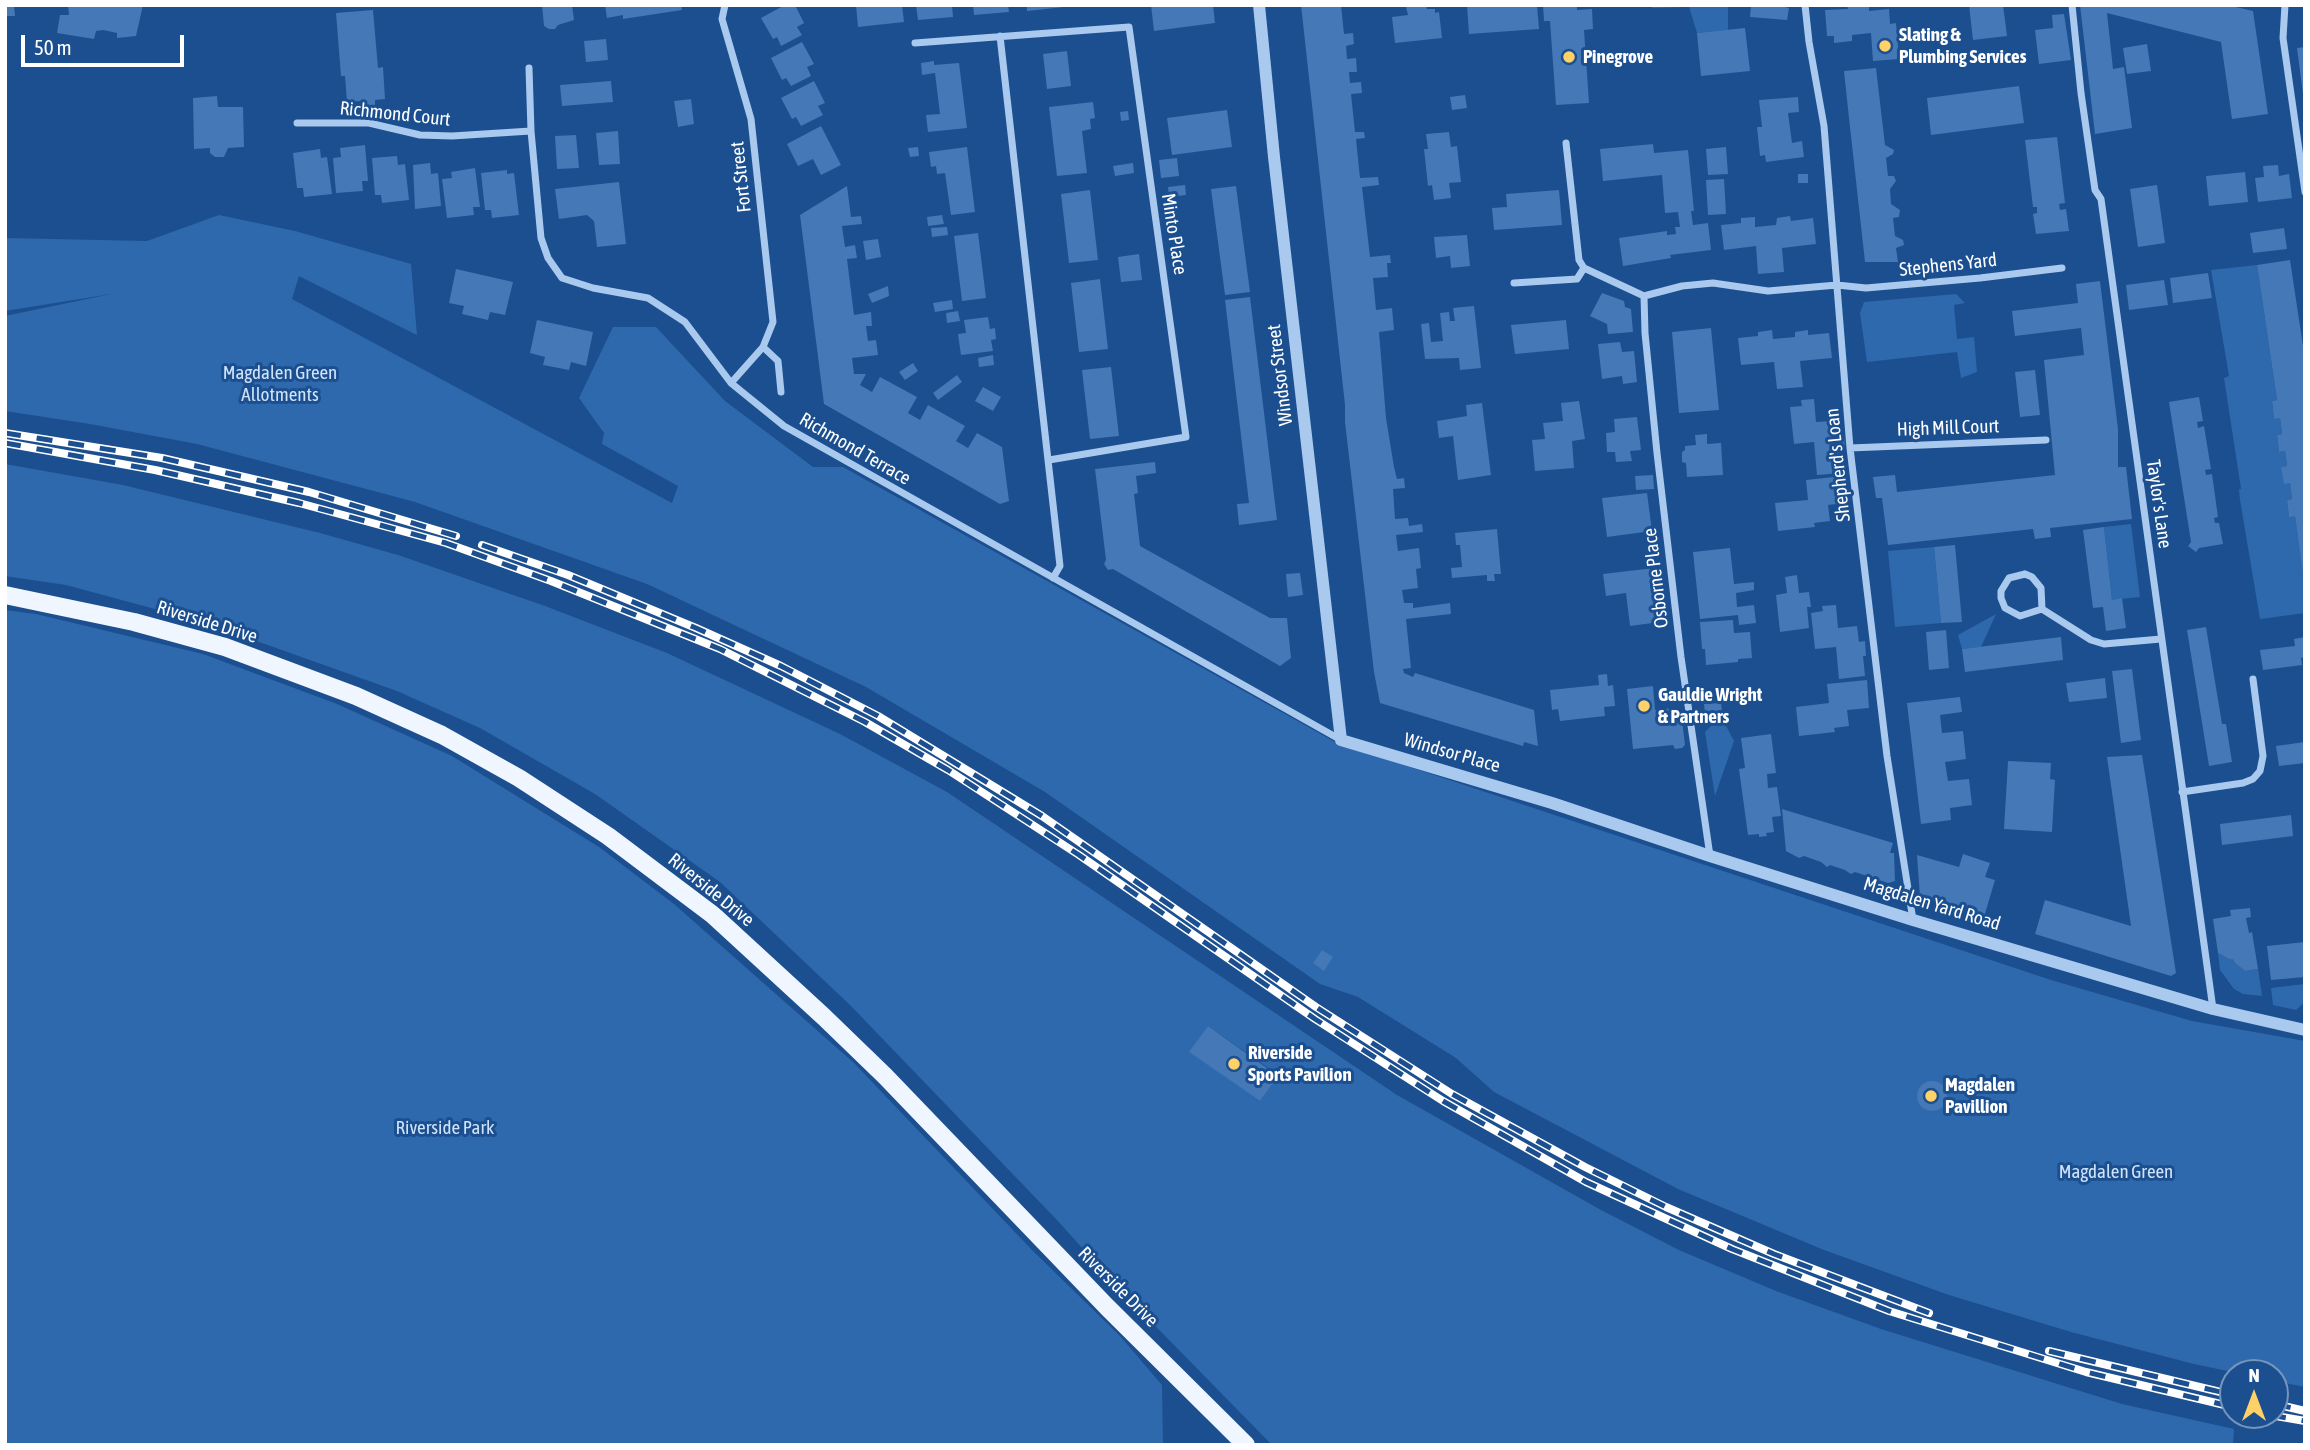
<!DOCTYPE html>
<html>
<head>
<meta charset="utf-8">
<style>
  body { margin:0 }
  #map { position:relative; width:2310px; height:1450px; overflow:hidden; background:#1b4f8f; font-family:"Asap Condensed",sans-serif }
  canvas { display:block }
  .frame { position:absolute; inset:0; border:7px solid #fff; pointer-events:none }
  .north { position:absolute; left:2219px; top:1359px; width:70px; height:70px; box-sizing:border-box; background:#1b4f8f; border:2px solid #7695bc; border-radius:50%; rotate:0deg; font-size:19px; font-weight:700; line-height:28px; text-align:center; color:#fff }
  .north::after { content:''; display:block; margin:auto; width:24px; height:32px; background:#ffd166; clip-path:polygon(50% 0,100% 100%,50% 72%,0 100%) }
  .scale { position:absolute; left:21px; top:35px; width:163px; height:32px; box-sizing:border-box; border:4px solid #fff; border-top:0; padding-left:9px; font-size:21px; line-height:24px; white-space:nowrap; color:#fff; -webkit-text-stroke:5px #1b4f8f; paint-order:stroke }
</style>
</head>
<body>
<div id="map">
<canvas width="2310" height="1450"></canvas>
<div class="frame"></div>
<div class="north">N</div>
<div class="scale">50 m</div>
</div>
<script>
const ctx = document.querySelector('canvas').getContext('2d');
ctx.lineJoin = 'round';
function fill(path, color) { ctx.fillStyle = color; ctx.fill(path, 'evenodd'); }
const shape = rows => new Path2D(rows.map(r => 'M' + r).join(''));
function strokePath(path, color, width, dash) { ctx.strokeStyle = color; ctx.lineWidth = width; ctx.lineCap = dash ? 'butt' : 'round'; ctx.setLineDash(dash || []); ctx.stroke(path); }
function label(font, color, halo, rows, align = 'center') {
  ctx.font = font + ' "Asap Condensed",sans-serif'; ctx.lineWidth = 6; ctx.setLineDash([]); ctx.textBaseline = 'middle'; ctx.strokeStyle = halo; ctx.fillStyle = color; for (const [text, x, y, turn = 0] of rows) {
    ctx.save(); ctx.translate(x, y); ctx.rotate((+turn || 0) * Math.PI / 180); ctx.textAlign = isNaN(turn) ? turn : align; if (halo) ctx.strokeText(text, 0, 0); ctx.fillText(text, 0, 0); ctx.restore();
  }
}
const green = shape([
  [1653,5,1728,5,1728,30,1697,33,1689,7,1652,8],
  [219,215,295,231,411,264,417,335,299,276,292,299,672,503,678,486,602,444,604,433,579,398,613,327,656,327,725,401,813,467,843,467,1335,742,2051,980,2192,1021,2305,1041,2305,1387,2275,1381,2275,1373,2237,1373,2194,1364,2071,1332,1949,1295,1824,1250,1678,1189,1494,1092,1456,1058,1358,997,1320,984,1045,792,866,687,647,584,415,502,197,444,90,424,5,411,5,316,111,294,5,311,5,238,147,241],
  [2257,265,2277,400,2272,401,2274,418,2280,418,2282,434,2277,435,2279,452,2285,451,2287,466,2281,467,2290,483,2292,499,2287,500,2289,516,2295,516,2305,585,2305,613,2260,619,2240,500,2239,489,2241,489,2224,378,2229,376,2211,270],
  [1956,294,1965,303,1954,305,1957,339,1974,337,1977,372,1961,378,1957,352,1867,362,1860,313,1864,302],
  [5,464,123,485,320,533,398,555,545,606,667,653,840,734,947,792,1397,1095,1601,1210,1679,1250,1776,1291,1881,1329,2122,1404,2234,1429,2233,1445,1272,1445,1123,1293,1056,1219,850,1005,720,882,595,794,480,728,397,691,203,622,66,585,5,576],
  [1208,1026,1278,1075,1260,1101,1190,1052],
  [2131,524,2140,597,2112,600,2104,527],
  [1934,547,1941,623,1895,627,1888,551],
  [5,610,36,614,203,654,337,704,452,756,599,847,674,904,854,1063,1032,1250,1120,1336,1162,1385,1163,1445,5,1445],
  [1996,614,1981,647,1962,649,1958,635],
  [1721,716,1734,741,1715,796,1705,732],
  [2218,953,2229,959,2233,959,2235,963,2245,971,2258,969,2262,996,2243,994,2234,989,2220,970],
  [2305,984,2305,1002,2296,1010,2273,1005,2271,988]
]);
const building = shape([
  [5,5,14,5,15,16,5,16],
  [68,5,143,5,136,36,117,38,117,33,103,30,96,31,94,39,57,33,60,15,69,15],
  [542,5,572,5,574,20,558,25,555,29,549,29,544,26],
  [605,5,681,5,682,10,623,19,623,15,607,18],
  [785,5,795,5,804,23,797,27,802,35,781,46,777,37,773,39,761,18],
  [856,5,902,5,904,22,858,27],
  [916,5,952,5,953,17,918,20],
  [973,5,1008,5,1009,12,974,15],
  [1027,5,1064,5,1064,7,1027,11],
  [1151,5,1213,5,1215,23,1154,31],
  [1301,5,1341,5,1344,34,1353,33,1354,44,1346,46,1347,59,1356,58,1357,72,1349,72,1350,83,1361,82,1362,93,1351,94,1355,132,1364,132,1365,138,1356,139,1360,178,1378,177,1379,185,1362,187,1370,257,1390,255,1391,263,1387,263,1388,277,1373,278,1376,310,1392,308,1394,330,1379,332,1386,418,1394,467,1397,479,1404,478,1405,488,1393,489,1395,519,1408,518,1409,526,1422,524,1423,532,1396,535,1398,551,1419,548,1421,568,1416,569,1418,588,1402,590,1404,603,1413,603,1413,608,1450,603,1451,614,1406,619,1411,668,1403,669,1404,673,1413,677,1415,673,1534,710,1538,746,1524,742,1523,746,1380,703,1374,672,1345,422,1345,405],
  [1426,5,1427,9,1435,9,1435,13,1439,12,1442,38,1395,43,1392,17,1408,15,1406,7],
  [1467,5,1537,5,1539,29,1469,34],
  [1543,5,1577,5,1577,10,1592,9,1593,29,1584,30,1589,103,1556,105,1550,21,1544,21],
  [1751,5,1777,5,1789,8,1787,20,1750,17],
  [1847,5,1869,5,1869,11,1889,9,1890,24,1896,23,1899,59,1873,61,1871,33,1852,35,1852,41,1834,43,1834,36,1827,36,1825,10,1848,9],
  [1969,5,2003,5,2007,36,1973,40],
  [2080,5,2227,5,2253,11,2268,114,2232,119,2221,42,2107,13,2113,69,2124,67,2132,128,2095,134],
  [373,10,378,68,383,67,385,99,375,100,375,108,362,109,361,101,347,102,345,76,341,76,336,13],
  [2064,14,2071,60,2039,64,2035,30,2053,28,2052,15],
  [1745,28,1750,71,1701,76,1697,33],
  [606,39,608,60,586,62,584,41],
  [802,42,814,64,807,67,811,76,791,86,786,78,782,80,771,58],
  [2147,44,2151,71,2127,74,2123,48],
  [2305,47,2305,94,2303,94,2297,48],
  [1067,51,1071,86,1047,89,1043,54],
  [934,61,934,65,959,63,967,128,928,132,926,115,940,114,935,73,922,75,921,63],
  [1876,68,1885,145,1894,150,1893,154,1886,158,1888,176,1894,176,1896,181,1890,189,1891,204,1900,210,1899,217,1893,218,1895,236,1903,240,1904,245,1896,248,1898,262,1865,262,1848,109,1844,71],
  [611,81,613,102,562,106,560,85],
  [814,81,825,103,818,106,823,115,801,126,796,117,792,119,781,98],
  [2019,86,2024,123,1931,135,1927,98],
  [1465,95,1467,108,1452,110,1450,97],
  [217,96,218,107,243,107,244,147,228,148,224,157,215,157,210,153,210,148,194,149,193,98],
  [1798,97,1799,112,1788,113,1792,143,1802,141,1804,157,1766,162,1765,155,1760,156,1757,127,1762,127,1759,100],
  [691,99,694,124,678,127,674,101],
  [1093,102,1095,118,1090,119,1091,129,1082,131,1087,173,1057,176,1049,107],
  [1227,110,1232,147,1172,155,1167,118],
  [1128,111,1129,120,1121,121,1120,112],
  [821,126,841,165,821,175,813,159,798,166,787,144],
  [618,131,620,164,599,165,596,133],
  [1449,132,1451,147,1457,146,1461,182,1449,183,1451,198,1434,200,1432,185,1428,186,1424,149,1428,149,1426,134],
  [576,135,579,168,557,169,555,136],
  [2057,137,2065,203,2059,204,2060,210,2066,209,2069,231,2036,234,2033,214,2037,213,2037,207,2033,207,2025,140],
  [1653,144,1654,153,1688,150,1694,211,1691,211,1693,225,1708,223,1711,250,1670,255,1671,258,1623,266,1619,238,1667,231,1667,235,1676,234,1675,227,1680,227,1678,212,1665,213,1662,175,1603,181,1600,149],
  [365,145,368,181,362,181,363,191,336,193,333,158,341,157,340,148],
  [918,147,919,156,910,157,908,148],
  [967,147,975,212,951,215,945,173,937,174,936,166,931,167,929,152],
  [1726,147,1728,174,1708,175,1706,149],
  [320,149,321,158,327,157,332,194,304,197,303,188,297,188,293,153],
  [397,156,398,165,405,164,409,200,382,203,381,195,375,195,372,158],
  [1177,158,1179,176,1161,178,1159,160],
  [430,163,431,174,438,173,441,206,415,209,413,165],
  [1133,163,1134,173,1115,176,1113,166],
  [2278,165,2279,176,2289,174,2292,198,2258,202,2255,178,2264,177,2263,166],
  [475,168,480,207,473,207,474,215,447,218,442,179,452,178,451,172],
  [507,170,507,174,514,173,519,215,492,218,491,210,485,210,481,173],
  [2245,172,2248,202,2209,206,2206,176],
  [1798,174,1808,174,1808,183,1798,183],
  [1724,179,1726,214,1708,215,1706,180],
  [619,182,626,244,597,247,594,221,587,215,559,219,555,189],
  [1185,185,1186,195,1169,197,1168,187],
  [2157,185,2165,243,2138,247,2130,189],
  [847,186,851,217,861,216,862,224,842,226,845,247,855,245,857,258,847,259,854,315,871,312,872,326,866,326,868,341,876,340,878,355,852,358,854,374,866,374,860,385,872,392,880,377,917,397,908,413,920,420,928,405,965,426,956,441,968,448,977,433,1002,447,1009,501,1000,504,824,404,800,215],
  [1236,186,1250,292,1225,295,1211,189],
  [1090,190,1098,260,1069,263,1061,194],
  [1559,190,1562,225,1494,230,1492,208,1507,207,1506,194],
  [942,215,944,224,928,226,927,217],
  [1790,216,1791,221,1813,218,1816,244,1782,248,1784,272,1758,274,1756,246,1724,250,1721,225,1741,223,1741,218,1755,217,1755,227,1776,225,1777,218],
  [947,227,948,235,932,237,931,228],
  [2284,228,2287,249,2253,253,2250,233],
  [978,233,986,298,962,301,954,236],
  [1467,235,1470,266,1451,268,1450,256,1436,258,1434,237],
  [878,239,881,257,866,260,863,241],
  [1139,254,1142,280,1121,282,1118,257],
  [2290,260,2305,359,2303,574,2295,516,2289,517,2287,500,2292,499,2290,483,2284,484,2281,467,2287,466,2285,451,2279,452,2277,435,2282,434,2280,418,2274,419,2272,401,2277,400,2257,265],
  [456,269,513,282,505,315,490,312,488,320,462,314,464,306,449,303],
  [2208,273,2212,298,2173,303,2170,278],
  [1100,279,1108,349,1079,352,1071,283],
  [2164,280,2168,305,2129,310,2126,285],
  [2100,281,2118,429,2118,467,2126,467,2132,519,2050,528,2051,537,2035,539,2033,529,1888,545,1882,498,1876,498,1873,477,1895,475,1897,492,2055,475,2044,360,2084,355,2081,328,2015,336,2012,311,2078,303,2076,284],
  [888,286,889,296,872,303,868,294],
  [1602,293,1624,301,1625,307,1631,309,1633,332,1608,334,1607,324,1590,316],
  [1250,297,1277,520,1239,525,1237,504,1249,503,1225,300],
  [952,300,953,309,935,312,933,303],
  [1474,306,1481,368,1460,370,1459,358,1425,359,1421,324,1429,323,1431,342,1443,341,1440,313,1449,312,1450,321,1455,321,1453,308],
  [958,311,960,321,947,323,946,313],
  [988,317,990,329,995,328,996,339,991,340,993,351,961,355,958,334,966,333,964,320],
  [537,320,593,332,586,366,571,362,569,370,543,365,545,357,530,353],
  [1566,320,1569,349,1515,354,1511,325],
  [1711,328,1719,410,1679,413,1672,332],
  [1772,330,1773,339,1795,337,1795,332,1808,330,1808,335,1829,333,1832,358,1800,361,1803,387,1777,389,1774,362,1741,365,1738,338,1758,336,1758,332],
  [1620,342,1622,352,1634,351,1637,382,1623,384,1622,376,1602,379,1598,344],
  [993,355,994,365,979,367,978,358],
  [913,363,918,371,905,380,899,372],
  [1111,367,1119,436,1090,439,1082,370],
  [2035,370,2040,415,2020,417,2015,372],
  [957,375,962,382,938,400,933,393],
  [983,387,1001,397,993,411,975,401],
  [2199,397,2203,421,2197,422,2198,428,2204,426,2211,469,2205,470,2206,475,2212,474,2218,517,2214,518,2215,523,2219,523,2223,544,2199,548,2196,552,2188,546,2191,542,2169,402],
  [1814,399,1816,422,1832,421,1834,437,1844,436,1845,451,1841,452,1843,473,1817,475,1814,442,1794,444,1790,407,1802,406,1801,400],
  [1579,401,1585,439,1572,441,1574,468,1535,471,1532,440,1545,439,1543,423,1563,421,1561,403],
  [1482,403,1491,475,1458,480,1453,436,1439,438,1437,421,1467,416,1466,405],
  [1637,417,1641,450,1630,451,1632,461,1616,462,1615,452,1607,452,1606,433,1615,432,1614,419],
  [1707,434,1707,444,1721,443,1723,475,1687,477,1686,463,1682,462,1682,452,1685,450,1685,446,1696,445,1695,435],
  [1155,462,1156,473,1136,476,1138,493,1134,494,1140,546,1270,618,1287,618,1291,658,1280,666,1113,569,1108,570,1104,564,1106,560,1095,469],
  [1653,475,1654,489,1636,490,1635,476],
  [1843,476,1846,503,1828,505,1830,521,1814,523,1815,527,1778,531,1775,503,1808,500,1806,480],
  [1647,493,1652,531,1607,537,1602,498],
  [2104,527,2112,600,2122,598,2126,628,2106,631,2103,607,2093,608,2083,530],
  [1497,529,1501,574,1494,574,1495,581,1487,581,1487,575,1452,578,1451,568,1462,567,1460,545,1456,545,1455,533],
  [1955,545,1962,622,1941,623,1934,547],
  [1730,548,1734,584,1754,582,1754,590,1736,593,1737,607,1754,605,1756,623,1739,625,1738,615,1700,619,1693,552],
  [1654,568,1660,622,1630,626,1626,593,1606,596,1603,574],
  [1300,573,1303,595,1288,597,1286,574],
  [1797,575,1799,593,1809,592,1811,607,1807,607,1809,628,1780,632,1776,595,1787,593,1785,577],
  [1836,605,1838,628,1857,626,1859,642,1865,641,1866,656,1863,656,1865,676,1839,679,1836,647,1815,649,1811,613,1823,611,1822,606],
  [1733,620,1734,633,1750,632,1752,658,1738,659,1738,662,1706,665,1705,649,1702,649,1700,622],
  [2206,627,2222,724,2226,724,2232,762,2209,766,2187,630],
  [1946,630,1949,668,1929,670,1926,632],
  [2061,637,2063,660,1965,672,1962,649],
  [2305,637,2305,657,2301,658,2302,665,2263,670,2260,650,2295,646,2294,639],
  [2132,669,2141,740,2121,743,2112,671],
  [1607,674,1608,686,1613,685,1615,706,1604,707,1605,716,1560,721,1558,709,1552,710,1550,690,1599,685,1598,675],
  [2105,678,2107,698,2069,702,2066,683],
  [1867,680,1869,708,1847,710,1849,726,1834,728,1835,732,1799,736,1796,707,1829,703,1827,684],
  [1653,686,1655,710,1674,708,1675,712,1681,712,1685,745,1682,748,1675,749,1673,745,1633,749,1627,689],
  [1960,697,1962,712,1940,715,1942,733,1963,731,1966,759,1945,762,1948,781,1969,779,1972,805,1950,808,1951,820,1921,824,1907,703],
  [1721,703,1722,711,1705,713,1704,704],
  [1771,734,1776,773,1767,774,1768,788,1777,787,1781,816,1772,817,1774,832,1766,833,1767,836,1759,837,1759,834,1748,835,1739,769,1745,768,1741,738],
  [2305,742,2305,763,2279,766,2276,746],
  [2142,755,2176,973,2171,976,2035,934,2045,900,2131,926,2107,757],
  [2008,761,2051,763,2050,779,2055,780,2052,832,2004,829],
  [1782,809,1893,843,1890,853,1894,853,1895,881,1888,883,1855,872,1851,874,1845,870,1830,865,1827,867,1821,862,1804,856,1799,858,1786,851],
  [2291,815,2293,836,2222,845,2220,824],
  [1963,854,1990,863,1985,877,1995,880,1984,917,1920,897,1917,855,1959,867],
  [2250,908,2251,917,2246,918,2249,933,2252,932,2258,969,2245,971,2235,963,2233,959,2229,959,2218,953,2213,919,2231,916,2230,910],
  [2305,942,2305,977,2271,980,2267,946],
  [1322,950,1333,957,1324,971,1313,963],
  [1208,1026,1278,1076,1260,1101,1189,1052],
  '1917 1096a15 15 0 1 1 30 0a15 15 0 1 1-30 0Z'
]);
const minor = shape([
  [725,5,722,19,751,119,773,322,763,347,731,383],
  [1805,5,1809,42,1824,126,1850,448,1887,756,1913,920],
  [2072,5,2081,93,2095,190,2101,199,2213,1009],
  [2285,5,2283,38,2305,192],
  [1000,36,1060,566,1053,578],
  [915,43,1129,27,1186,437,1049,460],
  [529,68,531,131,541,238,548,258,562,278,593,288,648,298,685,322,731,383,784,426,1341,740],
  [297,123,369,123,420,135,452,136,531,131],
  [1566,143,1579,260,1584,268,1644,296,1682,286,1713,283,1768,291,1837,285,1866,288,1980,278,2062,268],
  [1514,283,1577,279,1584,268],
  [1644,296,1645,333,1657,453,1681,657,1710,856],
  [763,347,778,361,781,392],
  [1850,448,2046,440],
  [2025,574,2032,577,2041,588,2042,609,2020,616,2005,608,2001,598,2001,591,2009,578,2025,574],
  [2042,609,2091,640,2104,644,2161,639],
  [2182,792,2243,783,2253,779,2260,771,2263,756,2253,679]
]);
const tertiary = shape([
  [1259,5,1274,157,1341,740,1552,803,1710,856,1913,920,2213,1009,2305,1030]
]);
const primary = shape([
  [5,595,134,622,225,647,356,696,442,735,519,778,608,836,713,915,824,1017,885,1076,1107,1307,1246,1445]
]);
const rail = shape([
  [5,433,162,458,309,492,456,536],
  [5,443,155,470,299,503,446,543,551,581,720,649,865,722,948,770,1079,855,1315,1019,1443,1101,1586,1182,1732,1249,1889,1311,2086,1372,2233,1407],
  [482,545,568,575,696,628,781,666,878,716,1042,816,1316,1007,1452,1094,1585,1167,1666,1207,1774,1254,1929,1313],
  [2049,1351,2233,1395],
  [2275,1404,2305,1411],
  [2270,1415,2305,1421]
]);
const markers = [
  [1885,46,7,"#ffd166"],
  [1569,57,7,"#ffd166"],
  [1644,706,7,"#ffd166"],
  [1234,1064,7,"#ffd166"],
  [1931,1096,7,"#ffd166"]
];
const poiNames = [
  ["Slating &",1899,35],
  ["Plumbing Services",1899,57],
  ["Pinegrove",1583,57],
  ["Gauldie Wright",1658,695],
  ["& Partners",1658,717],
  ["Riverside",1248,1053],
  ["Sports Pavilion",1248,1075],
  ["Magdalen",1945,1085],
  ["Pavillion",1945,1107]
];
const streetNames = [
  ["Richmond Court",395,114,6],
  ["Fort Street",741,177,-96],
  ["Minto Place",1174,234,81],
  ["Stephens Yard",1948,265,-6],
  ["Windsor Street",1280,375,-97],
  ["High Mill Court",1948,428,-2],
  ["Richmond Terrace",855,449,30],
  ["Shepherd's Loan",1838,465,-96],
  ["Taylor's Lane",2159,504,82],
  ["Osborne Place",1656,578,-97],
  ["Riverside Drive",207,622,17],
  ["Windsor Place",1452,753,16],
  ["Riverside Drive",711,890,39],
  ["Magdalen Yard Road",1932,904,17],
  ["Riverside Drive",1118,1287,45]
];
const parkNames = [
  ["Magdalen Green",280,373],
  ["Allotments",280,395],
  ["Riverside Park",445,1128],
  ["Magdalen Green",2116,1172]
];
fill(green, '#2e69ad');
fill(building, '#4478b7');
strokePath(minor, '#a9c9ee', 7);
strokePath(tertiary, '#a9c9ee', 12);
strokePath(primary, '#f0f6ff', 18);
strokePath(rail, '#fff', 8);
strokePath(rail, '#1b4f8f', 5, [16]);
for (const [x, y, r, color] of markers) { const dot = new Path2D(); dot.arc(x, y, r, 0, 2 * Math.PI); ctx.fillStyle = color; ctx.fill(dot); strokePath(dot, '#1b4f8f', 2.5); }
label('bold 19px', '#fff', '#1b4f8f', poiNames, 'left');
label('19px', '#fff', '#1b4f8f', streetNames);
label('19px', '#cfe3fa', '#1b4f8f', parkNames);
</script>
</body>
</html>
